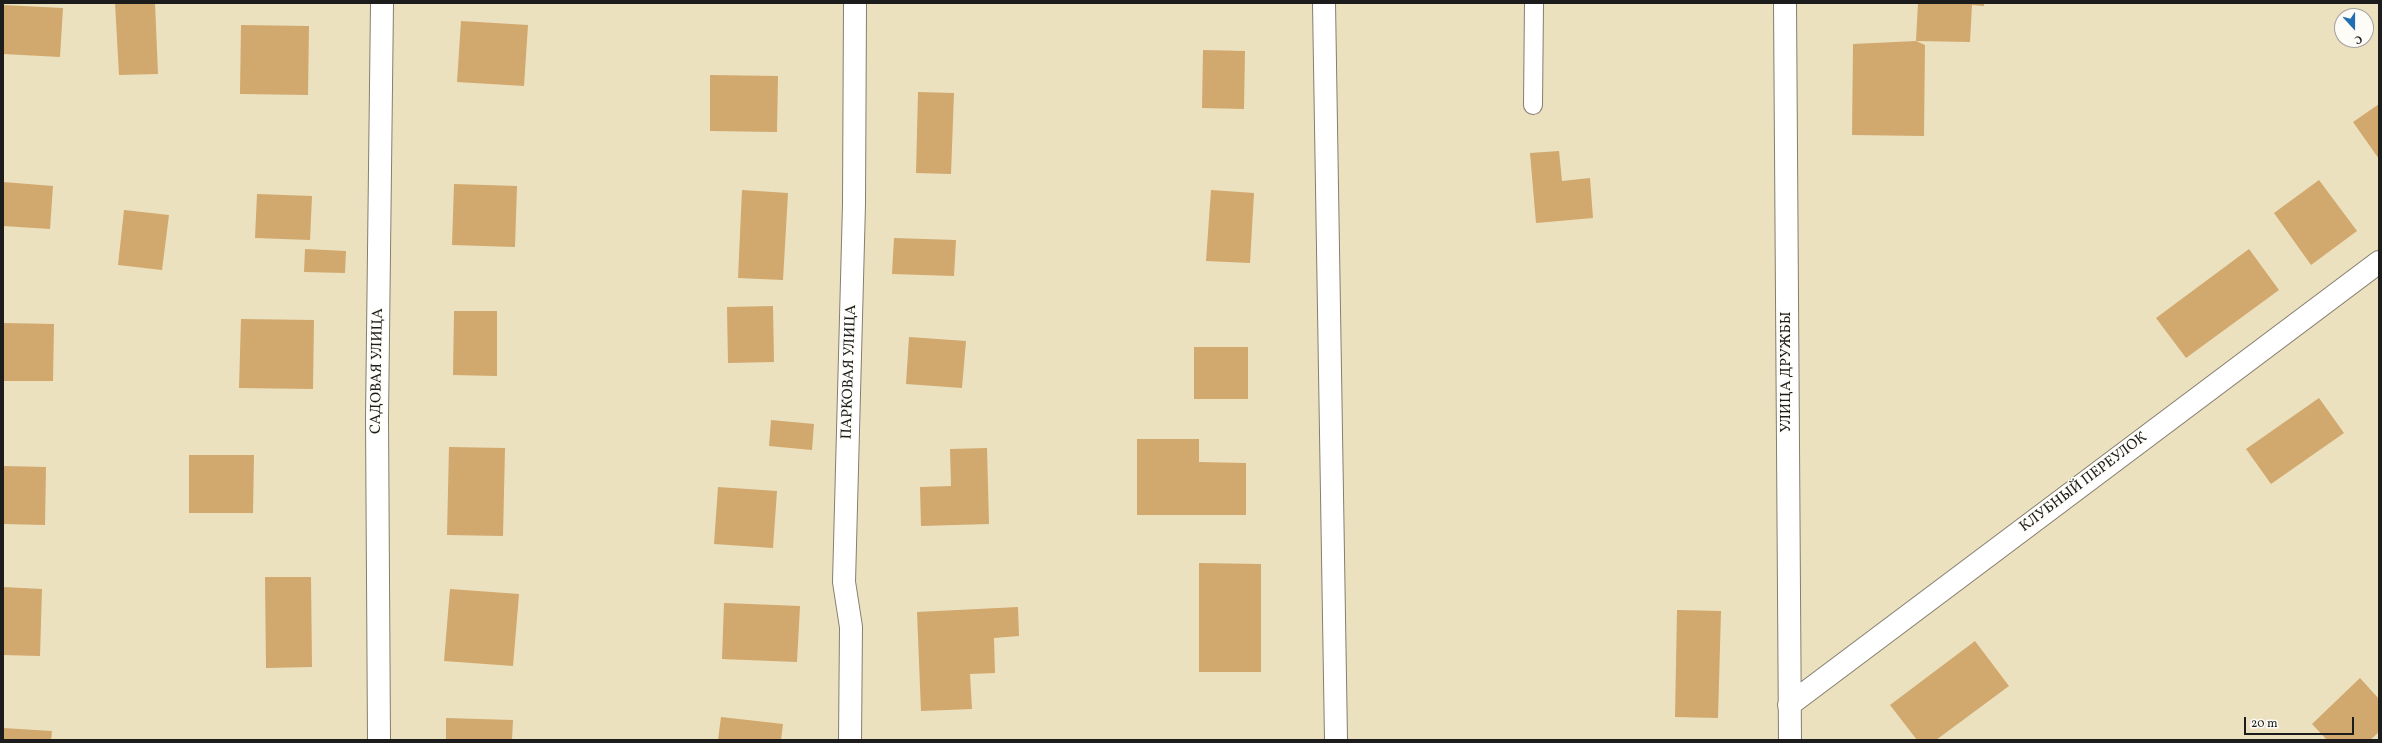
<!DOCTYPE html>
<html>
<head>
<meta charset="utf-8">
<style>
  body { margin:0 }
  #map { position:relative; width:2382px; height:743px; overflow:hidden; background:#ece1bf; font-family:Vollkorn,serif }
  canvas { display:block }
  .frame { position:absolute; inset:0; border:4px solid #1c1c1c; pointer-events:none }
  .north { position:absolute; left:2334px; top:8px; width:40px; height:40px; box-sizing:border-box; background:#fdfcf7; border:1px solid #a3a29f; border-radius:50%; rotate:159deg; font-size:11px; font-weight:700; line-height:16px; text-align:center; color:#1c1c1c }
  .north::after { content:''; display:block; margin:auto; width:14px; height:18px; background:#1f6fb2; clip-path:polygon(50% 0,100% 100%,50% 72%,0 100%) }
  .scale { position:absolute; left:2244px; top:717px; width:110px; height:18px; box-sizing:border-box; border:2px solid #1c1c1c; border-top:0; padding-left:5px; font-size:12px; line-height:14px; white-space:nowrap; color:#1c1c1c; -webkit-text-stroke:3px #fdfcf7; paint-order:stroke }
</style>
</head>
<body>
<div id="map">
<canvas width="2382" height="743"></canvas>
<div class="frame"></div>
<div class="north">С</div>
<div class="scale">20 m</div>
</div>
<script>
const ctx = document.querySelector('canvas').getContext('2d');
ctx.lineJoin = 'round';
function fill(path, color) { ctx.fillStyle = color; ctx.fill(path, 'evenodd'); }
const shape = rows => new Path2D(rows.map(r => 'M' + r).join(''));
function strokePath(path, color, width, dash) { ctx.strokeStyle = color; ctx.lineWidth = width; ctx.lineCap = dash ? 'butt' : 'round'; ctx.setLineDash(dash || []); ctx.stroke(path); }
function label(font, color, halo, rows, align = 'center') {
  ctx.font = font + ' Vollkorn,serif'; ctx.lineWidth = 3; ctx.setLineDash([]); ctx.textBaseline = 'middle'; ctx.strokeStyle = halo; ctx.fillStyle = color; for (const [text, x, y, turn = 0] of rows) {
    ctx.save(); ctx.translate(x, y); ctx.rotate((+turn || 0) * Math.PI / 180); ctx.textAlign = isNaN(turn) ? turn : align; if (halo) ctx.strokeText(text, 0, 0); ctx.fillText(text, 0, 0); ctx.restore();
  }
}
const building = shape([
  [115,3,155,3,158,74,119,75],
  [1918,3,1984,3,1984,6,1972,5,1970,42,1916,41],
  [3,5,63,8,60,57,3,54],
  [461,21,528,25,524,86,457,82],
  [241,25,309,26,308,95,240,94],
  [1916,41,1925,45,1924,136,1852,135,1853,44],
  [1203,50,1245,51,1244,109,1202,108],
  [710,75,778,76,777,132,710,131],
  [918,92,954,93,951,174,916,173],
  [2379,104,2379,159,2353,122],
  [1559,151,1562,181,1590,178,1593,218,1536,223,1530,153],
  [2319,180,2357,231,2311,265,2274,213],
  [3,182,53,186,50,229,3,226],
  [454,184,517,186,515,247,452,245],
  [742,190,788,193,783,280,738,278],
  [1211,190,1254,193,1250,263,1206,261],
  [257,194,312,196,310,240,255,238],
  [124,210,169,215,162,270,118,265],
  [894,238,956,240,954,276,892,274],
  [305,249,346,251,345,273,304,272],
  [2249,249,2279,290,2186,358,2156,318],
  [773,306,774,362,728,363,727,307],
  [454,311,497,311,497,376,453,375],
  [241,319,314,320,313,389,239,388],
  [3,323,54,324,53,381,3,381],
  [909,337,966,341,962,388,906,384],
  [1194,347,1248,347,1248,399,1194,399],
  [2319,398,2344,433,2271,484,2246,449],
  [771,420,814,424,812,450,769,446],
  [1137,439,1199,439,1199,462,1246,463,1246,515,1137,515],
  [449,447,505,448,503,536,447,535],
  [987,448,989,524,921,526,920,487,951,486,950,449],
  [189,455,254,455,253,513,189,513],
  [3,466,46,467,45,525,3,524],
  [718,487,777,491,773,548,714,544],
  [1199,563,1261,564,1261,672,1199,672],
  [265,577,311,577,312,667,266,668],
  [3,587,42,589,40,656,3,655],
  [450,589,519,594,513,666,444,661],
  [724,603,800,606,797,662,722,659],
  [1018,607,1019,636,994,638,995,673,970,674,972,709,921,711,917,612],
  [1677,610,1721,611,1718,718,1675,717],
  [1975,641,2009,686,1936,740,1917,740,1890,705],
  [2360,678,2379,699,2379,732,2370,740,2327,740,2312,724],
  [721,717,783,724,781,740,718,740],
  [446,718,513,720,512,740,446,740],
  [3,728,52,731,51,740,3,740]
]);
const service = shape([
  [1533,105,1534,3]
]);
const minor = shape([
  [1324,3,1336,740],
  [1785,3,1790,740],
  [1789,705,2379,262],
  [379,740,377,418,382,3],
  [850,740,851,627,844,582,854,204,855,3]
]);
const streetNames = [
  ["САДОВАЯ УЛИЦА",378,371,-89],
  ["ПАРКОВАЯ УЛИЦА",850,372,-88],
  ["УЛИЦА ДРУЖБЫ",1787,372,-90],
  ["КЛУБНЫЙ ПЕРЕУЛОК",2084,483,-37]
];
fill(building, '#d1a86e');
strokePath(service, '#847e6e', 20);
strokePath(minor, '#847e6e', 24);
strokePath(service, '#fff', 18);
strokePath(minor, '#fff', 22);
label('15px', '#1c1c1c', '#fdfcf7', streetNames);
</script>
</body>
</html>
